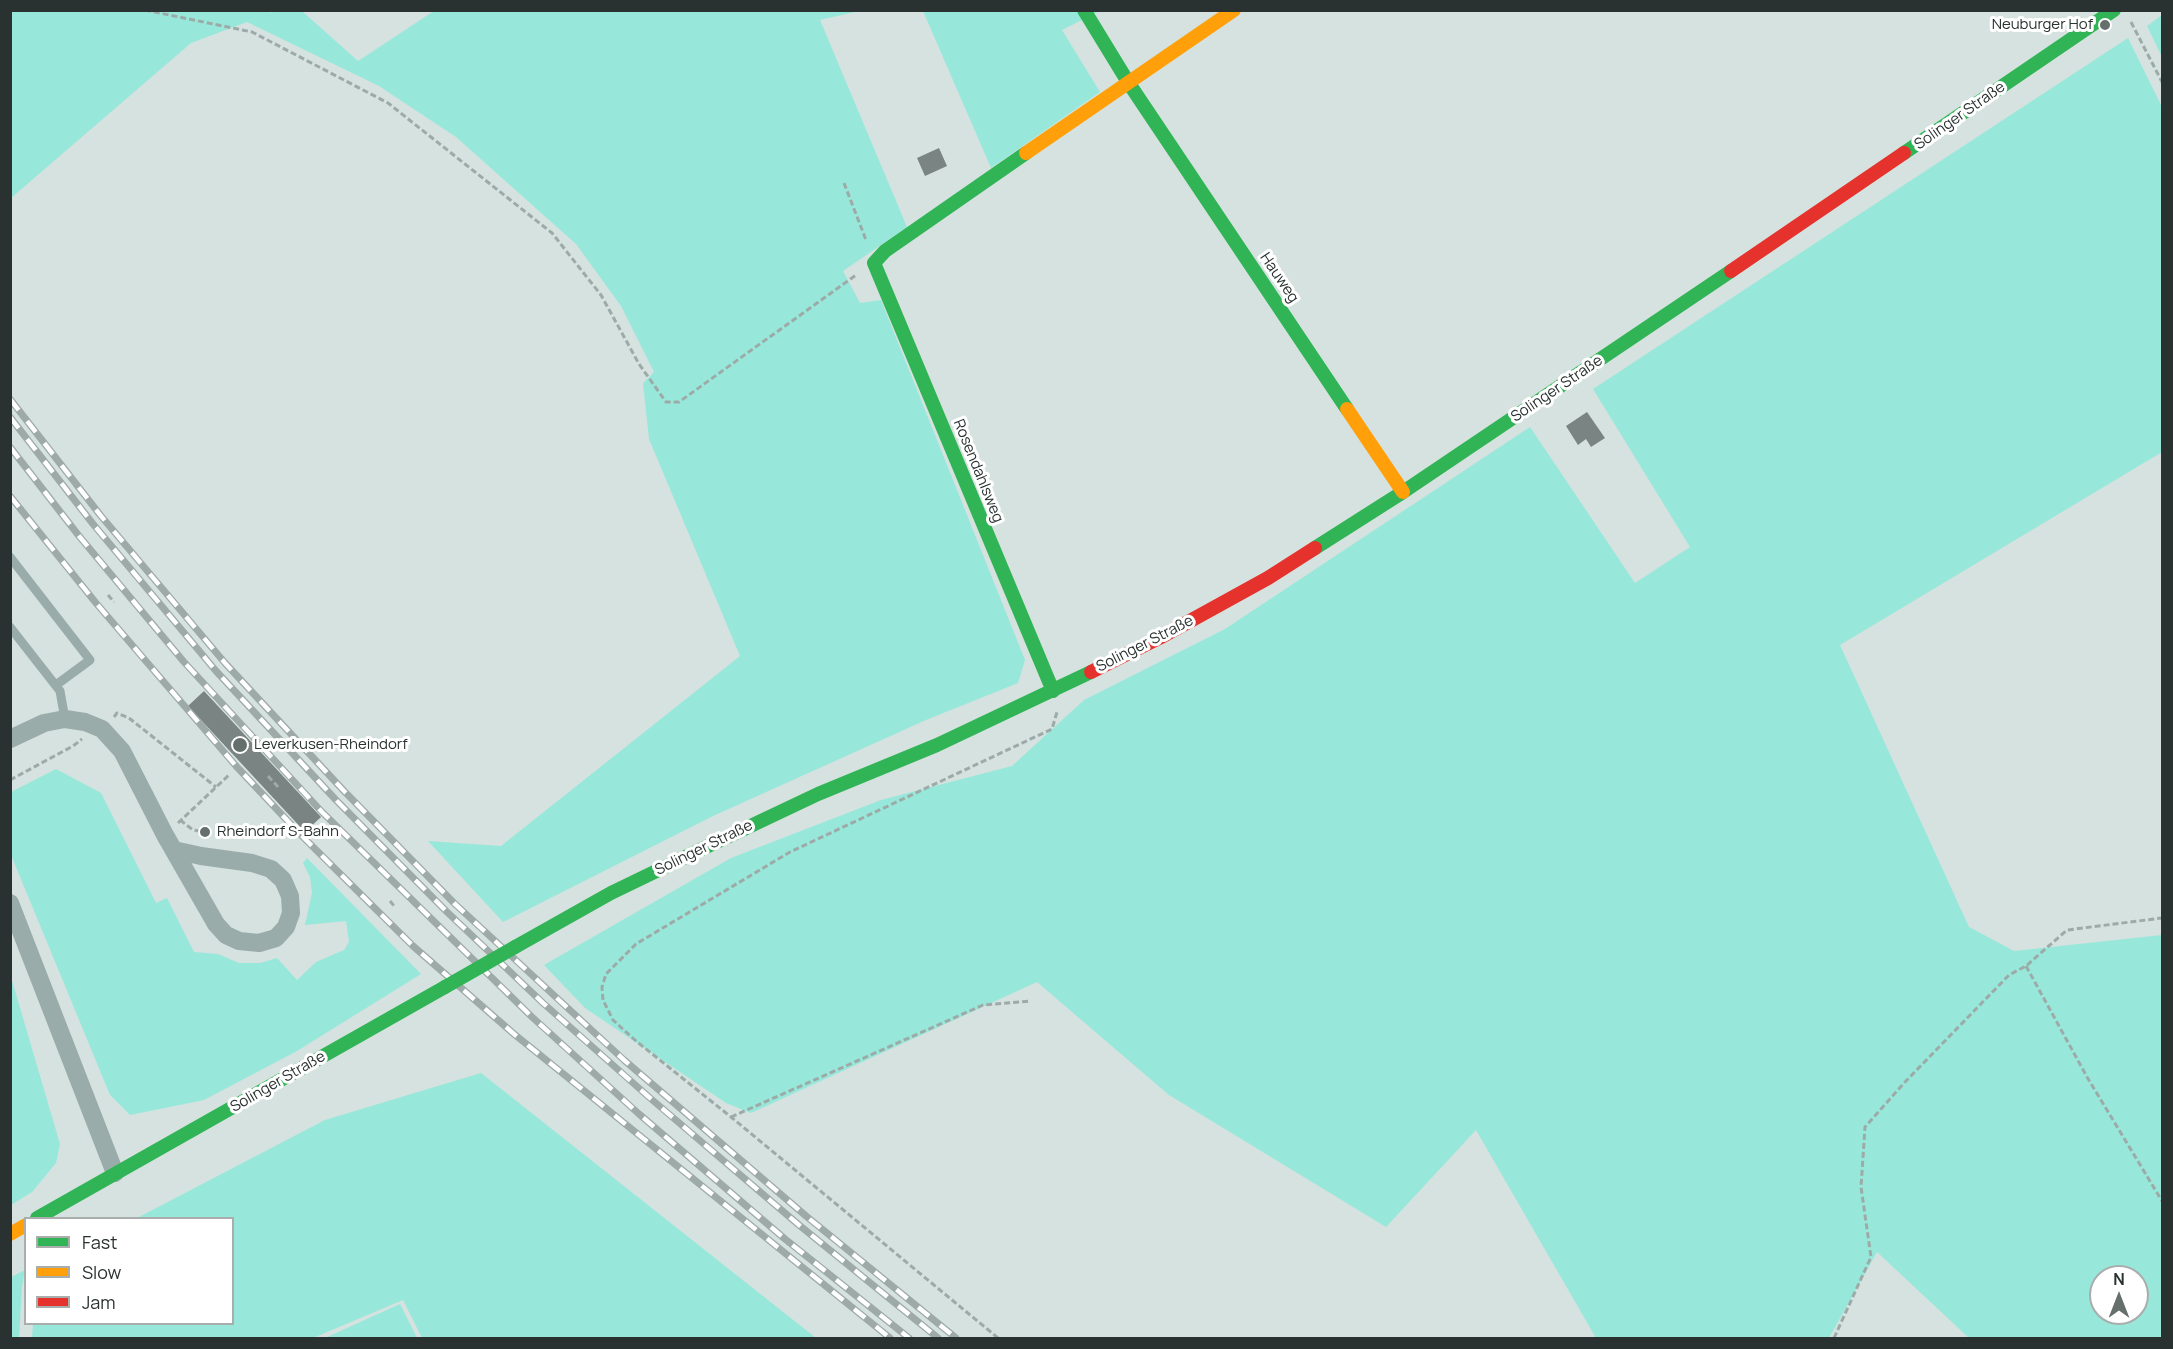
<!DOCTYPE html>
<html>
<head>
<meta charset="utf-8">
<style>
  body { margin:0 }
  #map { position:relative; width:2173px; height:1349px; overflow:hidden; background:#d5e2df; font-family:Manrope,sans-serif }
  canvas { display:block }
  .frame { position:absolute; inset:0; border:12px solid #293230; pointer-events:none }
  .legend { position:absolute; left:24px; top:1217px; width:210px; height:108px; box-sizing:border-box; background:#fff; border:2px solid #a9adac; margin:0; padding:8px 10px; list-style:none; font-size:18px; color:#293230 }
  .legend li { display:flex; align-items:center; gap:12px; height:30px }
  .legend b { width:30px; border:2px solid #a9adac }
  .north { position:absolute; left:2089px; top:1265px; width:60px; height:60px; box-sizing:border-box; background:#fff; border:2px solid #a9adac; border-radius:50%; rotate:0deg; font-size:16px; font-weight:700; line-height:24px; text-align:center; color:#293230 }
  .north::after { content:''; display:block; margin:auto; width:21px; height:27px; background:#65706d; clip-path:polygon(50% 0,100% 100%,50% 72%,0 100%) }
</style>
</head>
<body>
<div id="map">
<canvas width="2173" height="1349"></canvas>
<div class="frame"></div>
<ul class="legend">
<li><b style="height:8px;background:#30b455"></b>Fast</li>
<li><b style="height:8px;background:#ff9f0a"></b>Slow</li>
<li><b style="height:8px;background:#e5322d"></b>Jam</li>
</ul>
<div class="north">N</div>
</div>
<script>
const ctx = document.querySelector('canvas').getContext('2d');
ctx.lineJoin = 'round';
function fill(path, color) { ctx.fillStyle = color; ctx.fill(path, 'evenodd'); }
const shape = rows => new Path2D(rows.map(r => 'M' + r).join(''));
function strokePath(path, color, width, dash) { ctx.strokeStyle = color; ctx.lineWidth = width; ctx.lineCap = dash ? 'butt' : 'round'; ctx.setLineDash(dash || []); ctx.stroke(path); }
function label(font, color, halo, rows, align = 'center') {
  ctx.font = font + ' Manrope,sans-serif'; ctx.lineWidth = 6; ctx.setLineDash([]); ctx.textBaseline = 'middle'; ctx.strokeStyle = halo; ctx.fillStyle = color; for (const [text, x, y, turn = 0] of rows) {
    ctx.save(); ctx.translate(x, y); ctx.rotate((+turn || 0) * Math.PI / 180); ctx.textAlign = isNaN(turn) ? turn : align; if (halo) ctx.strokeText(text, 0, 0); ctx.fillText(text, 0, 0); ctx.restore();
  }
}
const green = shape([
  [269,10,271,13,274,11,302,11,358,61,434,11,859,11,820,20,907,227,843,271,860,303,881,300,1025,660,1018,683,926,720,713,816,503,922,428,841,501,846,740,656,649,439,643,383,654,372,621,306,576,244,456,137,379,86,247,22,191,43,11,198,11,11],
  [923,11,1100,11,1062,30,1100,92,991,168],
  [2162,15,2162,57,2147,26],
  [2128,38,2162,107,2162,452,1840,645,1969,927,2014,951,2162,935,2162,1338,1969,1338,1877,1252,1829,1338,1596,1338,1476,1130,1386,1227,1169,1095,1037,982,751,1113,726,1103,585,1008,544,965,731,858,881,800,1012,766,1084,700,1225,629,1530,427,1635,583,1690,547,1593,389],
  [2101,1277,2137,1277,2137,1313,2101,1313],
  [56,769,101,793,156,903,167,898,194,952,218,954,239,963,260,963,277,958,297,980,316,962,344,950,349,942,346,921,305,925,312,893,310,877,303,863,307,858,421,974,297,1051,204,1100,130,1115,110,1095,11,855,11,792],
  [11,977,60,1144,56,1163,32,1192,11,1205],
  [481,1073,816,1338,422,1338,403,1300,313,1338,32,1338,33,1324,232,1324,232,1218,137,1218,325,1120],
  [25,1270,22,1286,19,1338,11,1338,11,1277],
  [400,1304,417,1338,325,1338]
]);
const building = shape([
  [939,148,947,166,925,176,917,158],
  [1587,412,1605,438,1591,447,1586,439,1578,445,1566,426],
  [204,691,321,817,305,832,188,706]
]);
const path = shape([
  [145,10,252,32,388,103,552,233,601,295,639,364,666,402,679,402,856,275],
  [2131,22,2162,82],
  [844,183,866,240],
  [108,595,114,602],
  [114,717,117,713,129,718,216,787],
  [268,776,279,788],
  [10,780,73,746,82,739],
  [180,820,193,830,205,832],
  [178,823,230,774],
  [390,901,395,907],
  [2026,966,2087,1077,2162,1201],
  [731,1117,983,1005,1030,1001],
  [998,1338,731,1117,636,1041,613,1020,603,1000,602,987,606,974,636,944,790,852,1052,729,1057,712],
  [1834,1338,1871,1257,1861,1187,1865,1127,1905,1082,2009,975,2026,966,2067,930,2162,918]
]);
const lane = shape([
  [10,557,90,660,56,685],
  [10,627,60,691,65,719]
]);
const street = shape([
  [10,739,44,723,65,719,85,722,102,729,122,751,165,835,216,924,226,935,239,941,259,943,276,938,286,927,291,913,290,896,283,880,271,869,252,863,201,856,174,850],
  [10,903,115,1173]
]);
const fast = shape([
  [1084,10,1128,82,1347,409],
  [1026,153,885,251,874,263,1053,691],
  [1904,153,2114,10],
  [1315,548,1403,492,1731,271],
  [515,947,611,893,704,848,818,794,937,745,1091,672],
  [37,1218,445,987]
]);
const slow = shape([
  [1026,153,1234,10],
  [1347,409,1403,492],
  [10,1234,26,1225]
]);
const jam = shape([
  [1731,271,1904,153],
  [1091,672,1161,637,1268,578,1315,548]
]);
const rail = shape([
  [10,399,101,516,225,663,344,791,454,903,624,1060,806,1216,956,1338],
  [10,417,93,524,216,671,335,799,446,911,543,1003,650,1098,799,1225,938,1338],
  [10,447,79,536,184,662,322,812,532,1017,639,1114,785,1239,909,1338],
  [10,496,96,603,236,766,300,834,413,946,514,1034,890,1338]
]);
const fastBridge = shape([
  [445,987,515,947]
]);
const markers = [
  [2105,25,6,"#65706d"],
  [240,745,8,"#65706d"],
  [205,832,6,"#65706d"]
];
const poiNames = [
  ["Neuburger Hof",2093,25,"right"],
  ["Leverkusen-Rheindorf",254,745],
  ["Rheindorf S-Bahn",217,832]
];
const streetNames = [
  ["Solinger Straße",1960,116,-35],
  ["Hauweg",1279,278,56],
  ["Solinger Straße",1557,389,-34],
  ["Rosendahlsweg",978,471,68],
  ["Solinger Straße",1145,644,-27],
  ["Solinger Straße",704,848,-26],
  ["Solinger Straße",278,1082,-30]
];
fill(green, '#97e8da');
fill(building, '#7a8482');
strokePath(path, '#9daba8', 3, [6, 3]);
strokePath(lane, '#9aaca9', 9);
strokePath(street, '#9aaca9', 18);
strokePath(fast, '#30b455', 14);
strokePath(slow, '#ff9f0a', 14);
strokePath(jam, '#e5322d', 14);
strokePath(rail, '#9daaa8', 7);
strokePath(rail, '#fff', 4.5, [14]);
strokePath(fastBridge, '#30b455', 14);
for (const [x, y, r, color] of markers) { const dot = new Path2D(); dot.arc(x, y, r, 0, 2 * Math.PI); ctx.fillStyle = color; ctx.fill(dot); strokePath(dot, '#fff', 2); }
label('15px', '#293230', '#fff', poiNames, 'left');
label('15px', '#293230', '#fff', streetNames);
</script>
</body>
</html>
